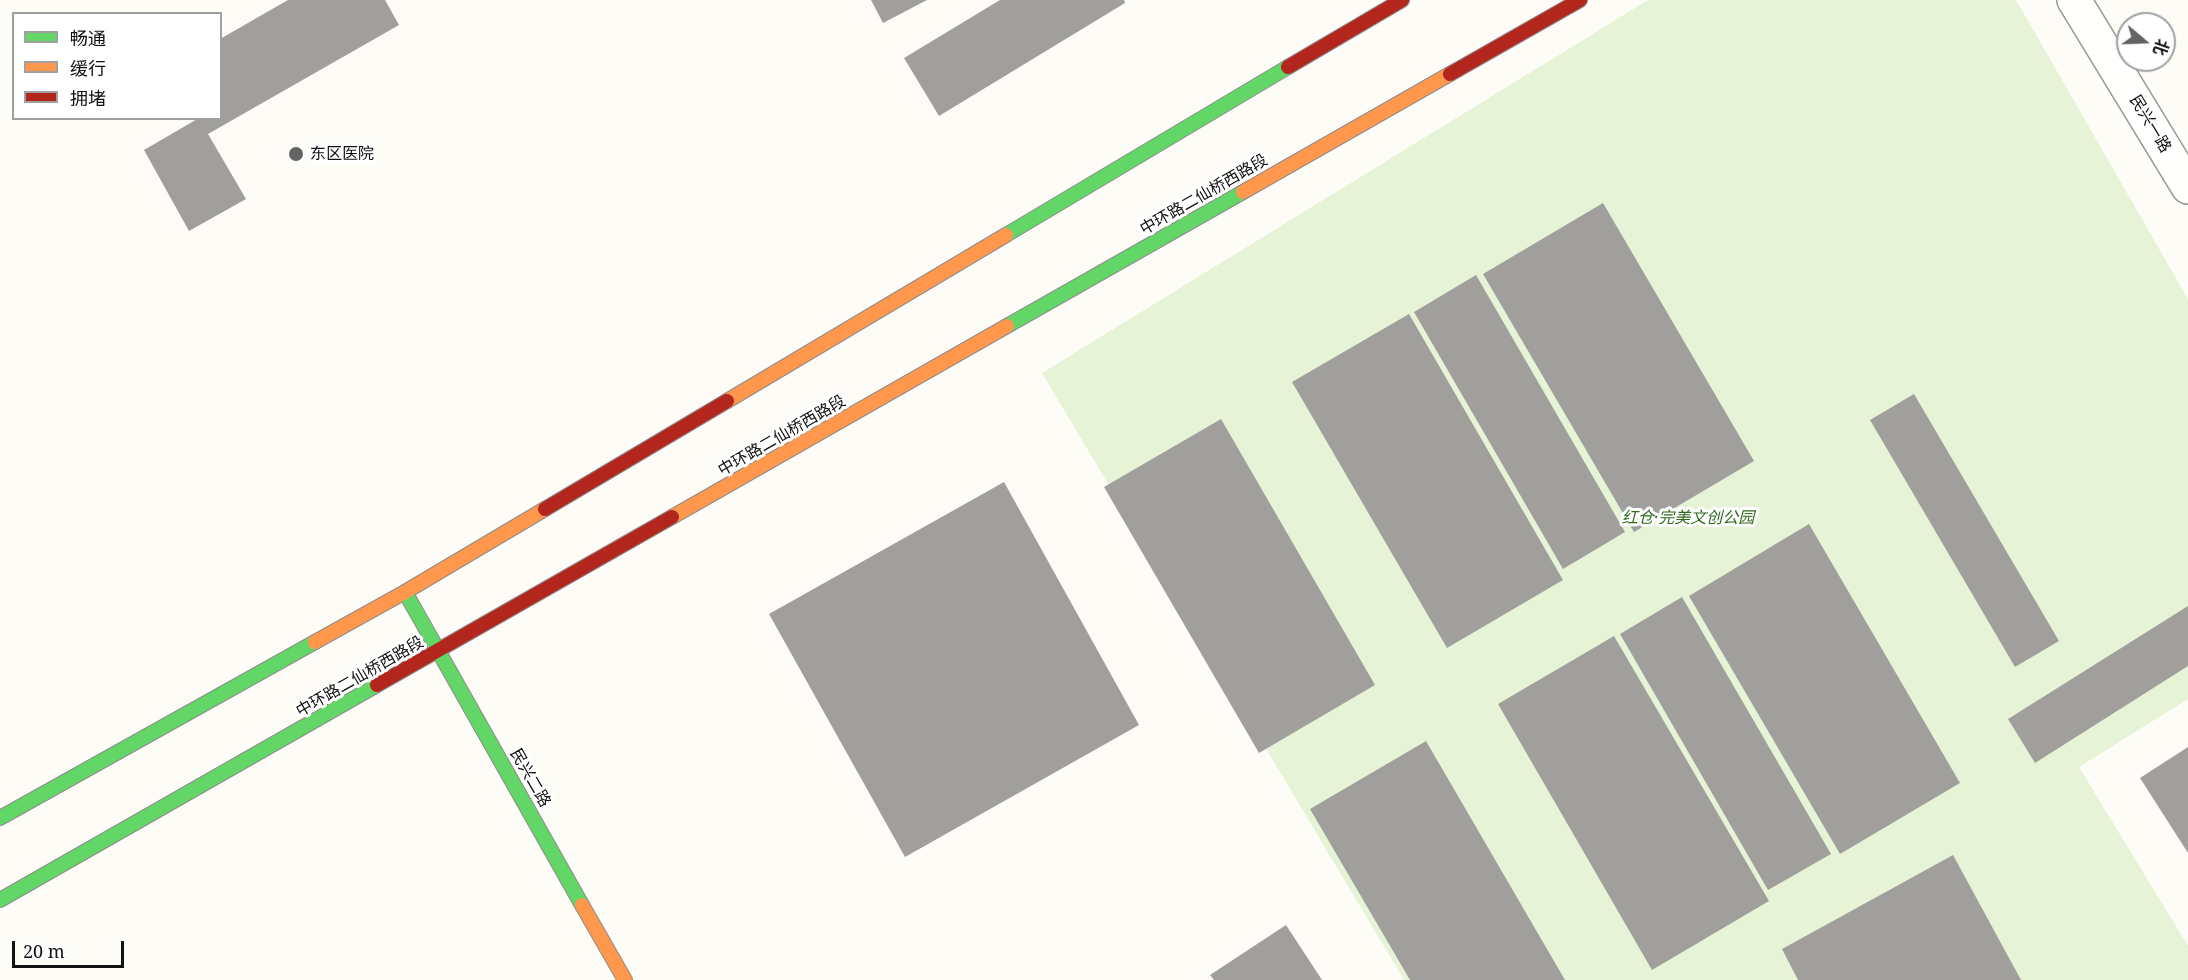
<!DOCTYPE html>
<html>
<head>
<meta charset="utf-8">
<style>
  body { margin:0 }
  #map { position:relative; width:2188px; height:980px; overflow:hidden; background:#fdfcf7; font-family:"Noto Serif","Noto Sans SC",serif }
  canvas { display:block }
  .legend { position:absolute; left:12px; top:12px; width:210px; height:108px; box-sizing:border-box; background:#fff; border:2px solid #a0a0a0; margin:0; padding:8px 10px; list-style:none; font-size:18px; color:#111 }
  .legend li { display:flex; align-items:center; gap:12px; height:30px }
  .legend b { width:30px; border:2px solid #a0a0a0 }
  .north { position:absolute; left:2116px; top:12px; width:60px; height:60px; box-sizing:border-box; background:#fff; border:2px solid #a0a0a0; border-radius:50%; rotate:109deg; font-size:16px; font-weight:700; line-height:24px; text-align:center; color:#111 }
  .north::after { content:''; display:block; margin:auto; width:21px; height:27px; background:#646362; clip-path:polygon(50% 0,100% 100%,50% 72%,0 100%) }
  .scale { position:absolute; left:12px; top:941px; width:112px; height:27px; box-sizing:border-box; border:3px solid #111; border-top:0; padding-left:8px; font-size:18px; line-height:21px; white-space:nowrap; color:#111; -webkit-text-stroke:4px #fff; paint-order:stroke }
</style>
</head>
<body>
<div id="map">
<canvas width="2188" height="980"></canvas>
<ul class="legend">
<li><b style="height:8px;background:#63d668"></b>畅通</li>
<li><b style="height:8px;background:#ff974d"></b>缓行</li>
<li><b style="height:8px;background:#b3261e"></b>拥堵</li>
</ul>
<div class="north">北</div>
<div class="scale">20 m</div>
</div>
<script>
const ctx = document.querySelector('canvas').getContext('2d');
ctx.lineJoin = 'round';
function fill(path, color) { ctx.fillStyle = color; ctx.fill(path, 'evenodd'); }
const shape = rows => new Path2D(rows.map(r => 'M' + r).join(''));
function strokePath(path, color, width, dash) { ctx.strokeStyle = color; ctx.lineWidth = width; ctx.lineCap = dash ? 'butt' : 'round'; ctx.setLineDash(dash || []); ctx.stroke(path); }
function label(font, color, halo, rows, align = 'center') {
  ctx.font = font + ' "Noto Serif","Noto Sans SC",serif'; ctx.lineWidth = 6; ctx.setLineDash([]); ctx.textBaseline = 'middle'; ctx.strokeStyle = halo; ctx.fillStyle = color; for (const [text, x, y, turn = 0] of rows) {
    ctx.save(); ctx.translate(x, y); ctx.rotate((+turn || 0) * Math.PI / 180); ctx.textAlign = isNaN(turn) ? turn : align; if (halo) ctx.strokeText(text, 0, 0); ctx.fillText(text, 0, 0); ctx.restore();
  }
}
const green = shape([
  [1648,0,2016,0,2188,299,2188,699,2079,767,2188,946,2188,980,1404,980,1042,373]
]);
const building = shape([
  [288,0,385,0,399,25,208,134,246,199,189,231,144,150,199,118,220,118,220,39],
  [871,0,927,0,883,23],
  [1000,0,1124,0,1125,3,939,116,904,58],
  [1603,203,1754,461,1634,532,1483,274],
  [1476,275,1625,532,1563,569,1414,312],
  [1409,314,1563,580,1447,648,1292,382],
  [1914,394,2059,641,2015,667,1870,420],
  [1221,419,1375,685,1259,753,1104,487],
  [1004,482,1139,725,905,857,769,614],
  [1809,524,1960,783,1840,854,1689,596],
  [1682,597,1831,854,1768,890,1620,634],
  [2188,606,2188,666,2035,763,2008,719],
  [1614,636,1769,901,1652,970,1498,704],
  [1426,741,1565,980,1410,980,1310,809],
  [2188,747,2188,853,2140,778],
  [1953,855,2021,980,1798,980,1782,949],
  [1286,925,1322,980,1214,980,1210,975]
]);
const street = shape([
  [2074,0,2188,187]
]);
const fast = shape([
  [1006,235,1288,67],
  [1007,326,1243,192],
  [405,592,582,905],
  [0,818,315,642],
  [0,900,377,685]
]);
const slow = shape([
  [1243,192,1450,74],
  [727,401,1006,235],
  [672,517,1007,326],
  [315,642,405,592,545,509],
  [582,905,625,980]
]);
const jam = shape([
  [1288,67,1402,0],
  [1450,74,1580,0],
  [545,509,727,401],
  [377,685,672,517]
]);
const markers = [
  [296,154,8,"#646362"]
];
const streetNames = [
  ["民兴一路",2150,124,59],
  ["中环路二仙桥西路段",1204,195,-30],
  ["中环路二仙桥西路段",782,436,-30],
  ["中环路二仙桥西路段",360,677,-30],
  ["民兴二路",530,778,60]
];
const poiNames = [
  ["东区医院",310,154]
];
const parkNames = [
  ["红仓·完美文创公园",1688,518]
];
fill(green, '#e7f3d7');
fill(building, '#a19f9c');
strokePath(street, '#979795', 36);
strokePath(fast, '#8e8d8b', 16);
strokePath(slow, '#8e8d8b', 16);
strokePath(jam, '#8e8d8b', 16);
strokePath(street, '#fffffe', 33);
strokePath(fast, '#63d668', 14);
strokePath(slow, '#ff974d', 14);
strokePath(jam, '#b3261e', 14);
for (const [x, y, r, color] of markers) { const dot = new Path2D(); dot.arc(x, y, r, 0, 2 * Math.PI); ctx.fillStyle = color; ctx.fill(dot); strokePath(dot, '#fff', 2); }
label('16px', '#111', '#fff', streetNames);
label('16px', '#111', '#fff', poiNames, 'left');
label('italic 16px', '#2f6b1f', '#fff', parkNames);
</script>
</body>
</html>
